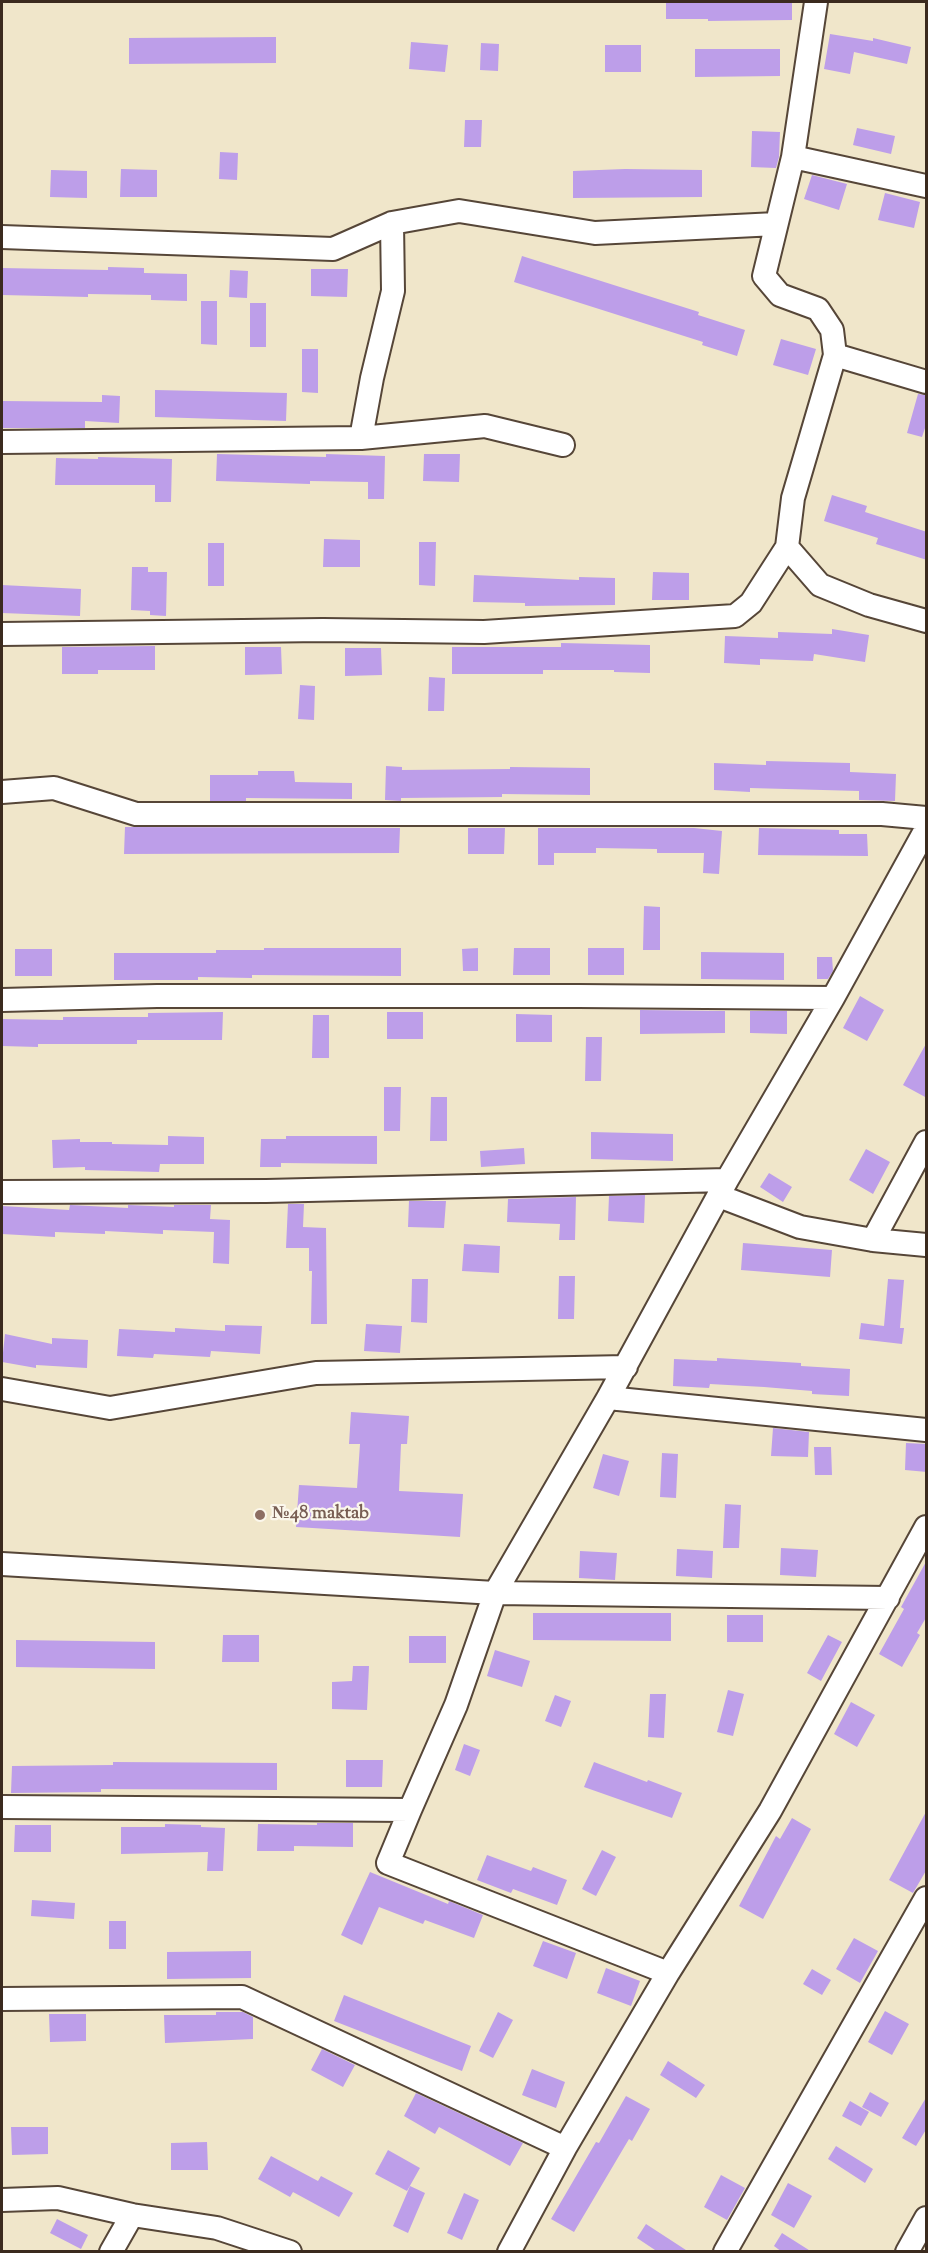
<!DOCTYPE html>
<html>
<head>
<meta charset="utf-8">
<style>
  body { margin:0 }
  #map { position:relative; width:928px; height:2253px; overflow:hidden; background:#f0e6ca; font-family:"Sorts Mill Goudy",serif }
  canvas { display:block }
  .frame { position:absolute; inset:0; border:3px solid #3b2a1e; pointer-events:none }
</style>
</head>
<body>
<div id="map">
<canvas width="928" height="2253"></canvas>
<div class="frame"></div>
</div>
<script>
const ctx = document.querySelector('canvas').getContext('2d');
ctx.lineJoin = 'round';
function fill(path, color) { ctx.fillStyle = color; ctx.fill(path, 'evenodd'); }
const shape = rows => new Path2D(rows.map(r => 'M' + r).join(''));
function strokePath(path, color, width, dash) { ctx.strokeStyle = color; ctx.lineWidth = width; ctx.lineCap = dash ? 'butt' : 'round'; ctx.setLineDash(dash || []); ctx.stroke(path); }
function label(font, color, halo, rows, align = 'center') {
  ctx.font = font + ' "Sorts Mill Goudy",serif'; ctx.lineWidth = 4.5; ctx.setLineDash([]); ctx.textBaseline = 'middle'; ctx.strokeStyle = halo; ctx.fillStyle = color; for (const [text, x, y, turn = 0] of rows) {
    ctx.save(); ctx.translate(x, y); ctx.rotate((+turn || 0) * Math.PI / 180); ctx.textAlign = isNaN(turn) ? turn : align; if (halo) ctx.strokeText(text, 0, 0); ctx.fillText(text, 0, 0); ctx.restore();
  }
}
const building = shape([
  [666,2,792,2,792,20,708,21,708,19,666,19],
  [830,34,873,41,873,38,911,47,907,64,854,52,850,74,824,69],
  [276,37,276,63,129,64,129,38],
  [411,42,448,45,445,72,409,69],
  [481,43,499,44,498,71,480,70],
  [605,45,641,45,641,72,605,72],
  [695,49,780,49,780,76,695,77],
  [465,120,482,120,481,147,464,147],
  [857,128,895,136,891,154,853,145],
  [752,131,780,132,779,157,776,168,751,167],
  [220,152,238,153,237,180,219,179],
  [121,169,157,170,157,197,120,197],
  [625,169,702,170,702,197,573,198,573,171],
  [51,170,87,171,87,198,50,197],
  [812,175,847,184,839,210,804,199],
  [885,193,920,202,914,228,878,220],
  [522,256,699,312,698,315,745,330,737,356,702,345,703,342,514,282],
  [108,267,144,268,144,273,187,274,187,301,151,300,151,295,88,294,88,297,2,295,2,268,108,270],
  [311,269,348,269,347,297,311,296],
  [230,270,248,271,247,298,229,297],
  [201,301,217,301,217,345,201,344],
  [250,303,266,303,266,347,250,347],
  [781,339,816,349,808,375,773,365],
  [302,349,318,349,318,393,302,392],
  [155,390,287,393,286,421,155,417],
  [918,394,927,395,927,422,922,437,907,433],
  [102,395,120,396,119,423,85,421,85,428,2,428,2,401,102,402],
  [217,454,326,457,326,454,385,456,384,499,368,499,368,482,310,481,310,484,216,481],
  [424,454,460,454,459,482,423,481],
  [98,457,172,459,171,502,155,502,155,485,55,485,56,458,98,459],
  [832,495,867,506,865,512,927,532,927,560,876,544,878,538,824,521],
  [324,539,360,540,360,567,323,567],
  [419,542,436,542,435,586,419,585],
  [208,543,224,543,224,586,208,586],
  [132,567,148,567,148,572,167,572,166,616,150,615,150,611,131,610],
  [653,572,689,573,689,600,652,600],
  [474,575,579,580,579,577,615,578,615,605,525,606,525,603,473,602],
  [2,585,81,589,80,616,2,613],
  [832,629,869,635,865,662,814,654,813,661,760,659,760,665,724,663,725,636,778,638,778,632,832,634],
  [561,643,650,645,650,673,614,672,614,670,543,670,543,674,452,674,452,647,561,647],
  [155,646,155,670,98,670,98,674,62,674,62,647],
  [245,647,281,647,282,674,245,675],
  [345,648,381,648,382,675,345,676],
  [429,677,445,678,444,711,428,711],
  [300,685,315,686,314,720,298,719],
  [766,761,850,763,850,772,896,774,895,801,859,800,859,791,750,788,750,792,714,790,714,763,766,765],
  [386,766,402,767,402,770,510,769,510,767,590,768,590,795,502,794,502,797,401,798,401,801,385,800],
  [258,771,294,771,295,782,352,783,352,799,246,798,246,801,210,801,210,775,258,775],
  [125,827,400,828,399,853,124,854],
  [468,828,505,828,504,854,468,854],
  [538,828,694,828,722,831,719,874,703,873,704,853,657,853,657,849,596,848,596,853,554,853,554,865,538,865],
  [759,828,839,830,839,834,867,834,868,856,758,855],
  [644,906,660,907,660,950,643,950],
  [264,948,401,948,401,976,252,975,252,978,198,977,198,980,114,980,114,953,216,953,216,950,264,950],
  [478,948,478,971,463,971,462,949],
  [514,948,550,948,550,975,513,975],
  [588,948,624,948,624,975,588,975],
  [15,949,52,949,52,976,15,976],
  [701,952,784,953,784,980,701,979],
  [817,957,832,957,833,971,828,979,817,979],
  [860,996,884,1010,867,1041,843,1028],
  [640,1010,725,1011,725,1033,640,1034],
  [750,1011,787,1011,787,1034,750,1033],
  [223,1012,222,1040,137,1040,137,1044,38,1044,38,1047,2,1046,2,1019,63,1020,63,1017,148,1017,148,1013],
  [387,1012,423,1012,423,1039,387,1039],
  [516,1014,552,1015,552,1042,516,1042],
  [313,1015,329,1015,329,1058,312,1058],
  [586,1037,602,1037,601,1081,585,1081],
  [927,1042,927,1098,903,1085],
  [384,1087,401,1087,400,1131,384,1131],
  [431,1097,447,1097,447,1141,430,1141],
  [591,1132,673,1134,673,1161,591,1159],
  [168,1136,204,1137,204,1164,160,1164,159,1172,85,1170,85,1167,53,1168,52,1140,80,1139,80,1142,112,1142,112,1144,168,1145],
  [286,1136,377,1136,377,1164,281,1163,281,1167,260,1167,261,1139,286,1139],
  [524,1148,525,1164,481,1167,480,1151],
  [866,1149,890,1162,873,1194,849,1180],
  [769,1173,792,1187,783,1202,760,1187],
  [645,1195,644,1223,608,1221,609,1196],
  [576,1197,575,1240,559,1240,560,1224,507,1222,508,1199],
  [409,1201,446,1201,444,1228,408,1227],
  [288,1204,304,1204,303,1227,326,1228,327,1324,311,1324,312,1271,309,1271,309,1248,286,1248],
  [70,1205,128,1208,128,1205,174,1207,174,1205,211,1205,210,1219,230,1220,229,1264,213,1263,214,1232,163,1230,163,1234,105,1231,105,1234,55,1232,55,1237,2,1234,2,1206,69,1210],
  [743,1243,832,1250,830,1277,741,1270],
  [464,1244,500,1246,499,1273,462,1271],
  [559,1276,575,1276,574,1319,558,1319],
  [412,1279,428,1279,427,1323,411,1322],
  [888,1279,904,1280,900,1328,904,1328,902,1344,859,1339,861,1323,884,1326],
  [366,1324,402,1326,400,1353,364,1351],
  [225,1325,262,1326,260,1354,211,1351,210,1357,154,1354,153,1358,117,1356,119,1329,175,1332,175,1328,225,1331],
  [5,1334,52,1344,52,1338,88,1340,87,1368,36,1365,36,1368,2,1362],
  [717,1358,801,1363,801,1366,850,1369,849,1396,812,1394,812,1391,764,1387,710,1384,709,1388,673,1386,674,1359,717,1361],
  [351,1412,409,1416,407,1444,401,1444,399,1491,463,1494,460,1537,296,1527,299,1485,357,1488,360,1444,349,1444],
  [773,1428,809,1432,808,1457,771,1456],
  [906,1443,927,1444,927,1472,905,1470],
  [814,1447,831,1447,832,1475,815,1475],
  [662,1453,678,1454,676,1498,660,1497],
  [603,1454,629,1461,619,1496,593,1488],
  [725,1504,741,1505,739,1548,723,1548],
  [781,1548,818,1550,816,1577,780,1575],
  [677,1549,713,1551,712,1578,676,1576],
  [580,1551,617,1553,615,1580,579,1578],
  [927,1560,927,1616,917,1633,920,1635,902,1667,879,1654,904,1609,901,1607],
  [533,1613,671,1613,671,1641,533,1640],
  [727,1615,763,1615,763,1642,727,1642],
  [223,1635,259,1635,259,1662,222,1662],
  [828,1635,842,1642,821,1681,807,1673],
  [409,1636,446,1636,446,1663,409,1663],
  [16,1640,155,1642,155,1669,16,1667],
  [495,1650,530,1661,522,1687,487,1676],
  [353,1666,369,1666,367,1710,332,1709,332,1682,352,1681],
  [728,1690,744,1694,733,1736,717,1732],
  [650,1694,666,1694,664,1738,648,1737],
  [555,1695,571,1701,561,1727,545,1721],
  [851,1702,875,1715,857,1747,834,1734],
  [464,1744,480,1750,470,1776,455,1770],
  [346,1760,383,1760,382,1787,346,1787],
  [113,1762,277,1763,277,1790,101,1789,101,1792,11,1793,12,1766,113,1765],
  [594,1762,647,1782,648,1780,682,1793,672,1818,584,1787],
  [927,1810,927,1869,913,1893,889,1880],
  [792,1818,811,1829,763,1919,739,1906,776,1836,780,1839],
  [317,1823,353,1823,353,1847,294,1846,294,1851,257,1851,258,1824,317,1825],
  [165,1824,201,1825,201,1827,225,1828,223,1871,207,1871,208,1852,121,1854,121,1827,165,1827],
  [15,1825,51,1825,51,1852,14,1852],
  [602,1850,616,1857,596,1896,582,1889],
  [487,1855,531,1871,533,1867,567,1880,557,1905,513,1889,511,1893,477,1880],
  [370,1872,448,1904,449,1901,483,1915,474,1938,425,1920,423,1924,379,1907,362,1945,341,1935],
  [32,1900,75,1903,74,1919,31,1916],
  [109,1921,126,1921,126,1949,109,1949],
  [854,1938,878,1951,860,1983,836,1969],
  [543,1941,576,1953,567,1979,533,1966],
  [251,1951,251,1978,167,1979,167,1952],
  [606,1968,640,1981,631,2006,597,1993],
  [812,1969,831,1980,822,1995,803,1984],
  [344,1995,471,2046,462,2071,334,2021],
  [885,2011,909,2024,892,2055,868,2042],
  [216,2012,243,2012,253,2017,253,2039,165,2043,164,2015,216,2015],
  [498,2012,513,2020,493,2058,479,2051],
  [49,2014,86,2014,86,2041,50,2042],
  [322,2049,355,2065,343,2087,311,2070],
  [668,2061,705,2085,696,2098,660,2075],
  [532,2069,565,2082,556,2108,522,2095],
  [870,2092,889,2103,881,2117,862,2107],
  [416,2093,523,2143,510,2166,439,2127,435,2134,404,2116],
  [626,2096,650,2109,632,2141,629,2139,574,2232,551,2219,596,2142,599,2143],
  [927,2096,927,2128,916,2146,902,2138],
  [850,2101,869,2112,861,2126,842,2116],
  [11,2127,48,2127,48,2154,12,2155],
  [207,2142,208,2170,171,2170,171,2143],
  [836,2146,873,2169,865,2183,828,2159],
  [388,2150,420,2168,407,2191,375,2174],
  [271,2156,318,2181,321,2176,353,2193,339,2217,293,2192,290,2197,258,2179],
  [721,2175,745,2188,727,2220,704,2207],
  [788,2183,812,2196,794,2228,771,2215],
  [410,2186,425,2193,408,2233,393,2226],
  [464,2193,479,2200,462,2240,447,2233],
  [57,2219,88,2235,81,2249,50,2233],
  [646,2224,689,2252,658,2252,637,2238],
  [782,2233,812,2252,782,2252,774,2246]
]);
const minor = shape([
  [793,157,926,186],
  [2,237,333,249,392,223,459,211,595,233,776,224],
  [835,355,926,382],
  [361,438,372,378,393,291,392,223],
  [2,442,361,438,485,426,563,445],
  [787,547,820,585,869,605,926,621],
  [2,634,323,630,484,632,735,616,751,603,787,547,793,498,835,355,832,330,818,309,780,295,764,276,793,157,816,2],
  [2,792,54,788,136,814,882,814,926,818],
  [2,1000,157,996,579,996,833,998],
  [2,1192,266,1191,727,1180],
  [719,1196,800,1227,873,1240,926,1245],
  [873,1240,926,1142],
  [2,1389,110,1408,316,1373,626,1367],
  [608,1398,926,1430],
  [2,1564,495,1593,888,1598],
  [2,1807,410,1810],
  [668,1973,388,1863,410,1810,456,1705,495,1593,608,1398,727,1180,833,998,926,829],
  [2,1999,242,1997,565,2148],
  [2,2200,58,2198,132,2215,217,2228,290,2252],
  [111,2252,132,2215],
  [509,2252,565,2148,668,1973,770,1811,926,1527],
  [725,2252,926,1898],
  [907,2252,926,2218]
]);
const markers = [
  [260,1515,6,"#8d6e63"]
];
const educationNames = [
  ["№48 maktab",272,1515]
];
fill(building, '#bd9ee9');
strokePath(minor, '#564638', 26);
strokePath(minor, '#fff', 22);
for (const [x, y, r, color] of markers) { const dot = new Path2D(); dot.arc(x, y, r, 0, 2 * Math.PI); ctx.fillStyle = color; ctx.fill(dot); strokePath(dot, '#fbf7ec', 2); }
label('bold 18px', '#785e54', '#fbf7ec', educationNames, 'left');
</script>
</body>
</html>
